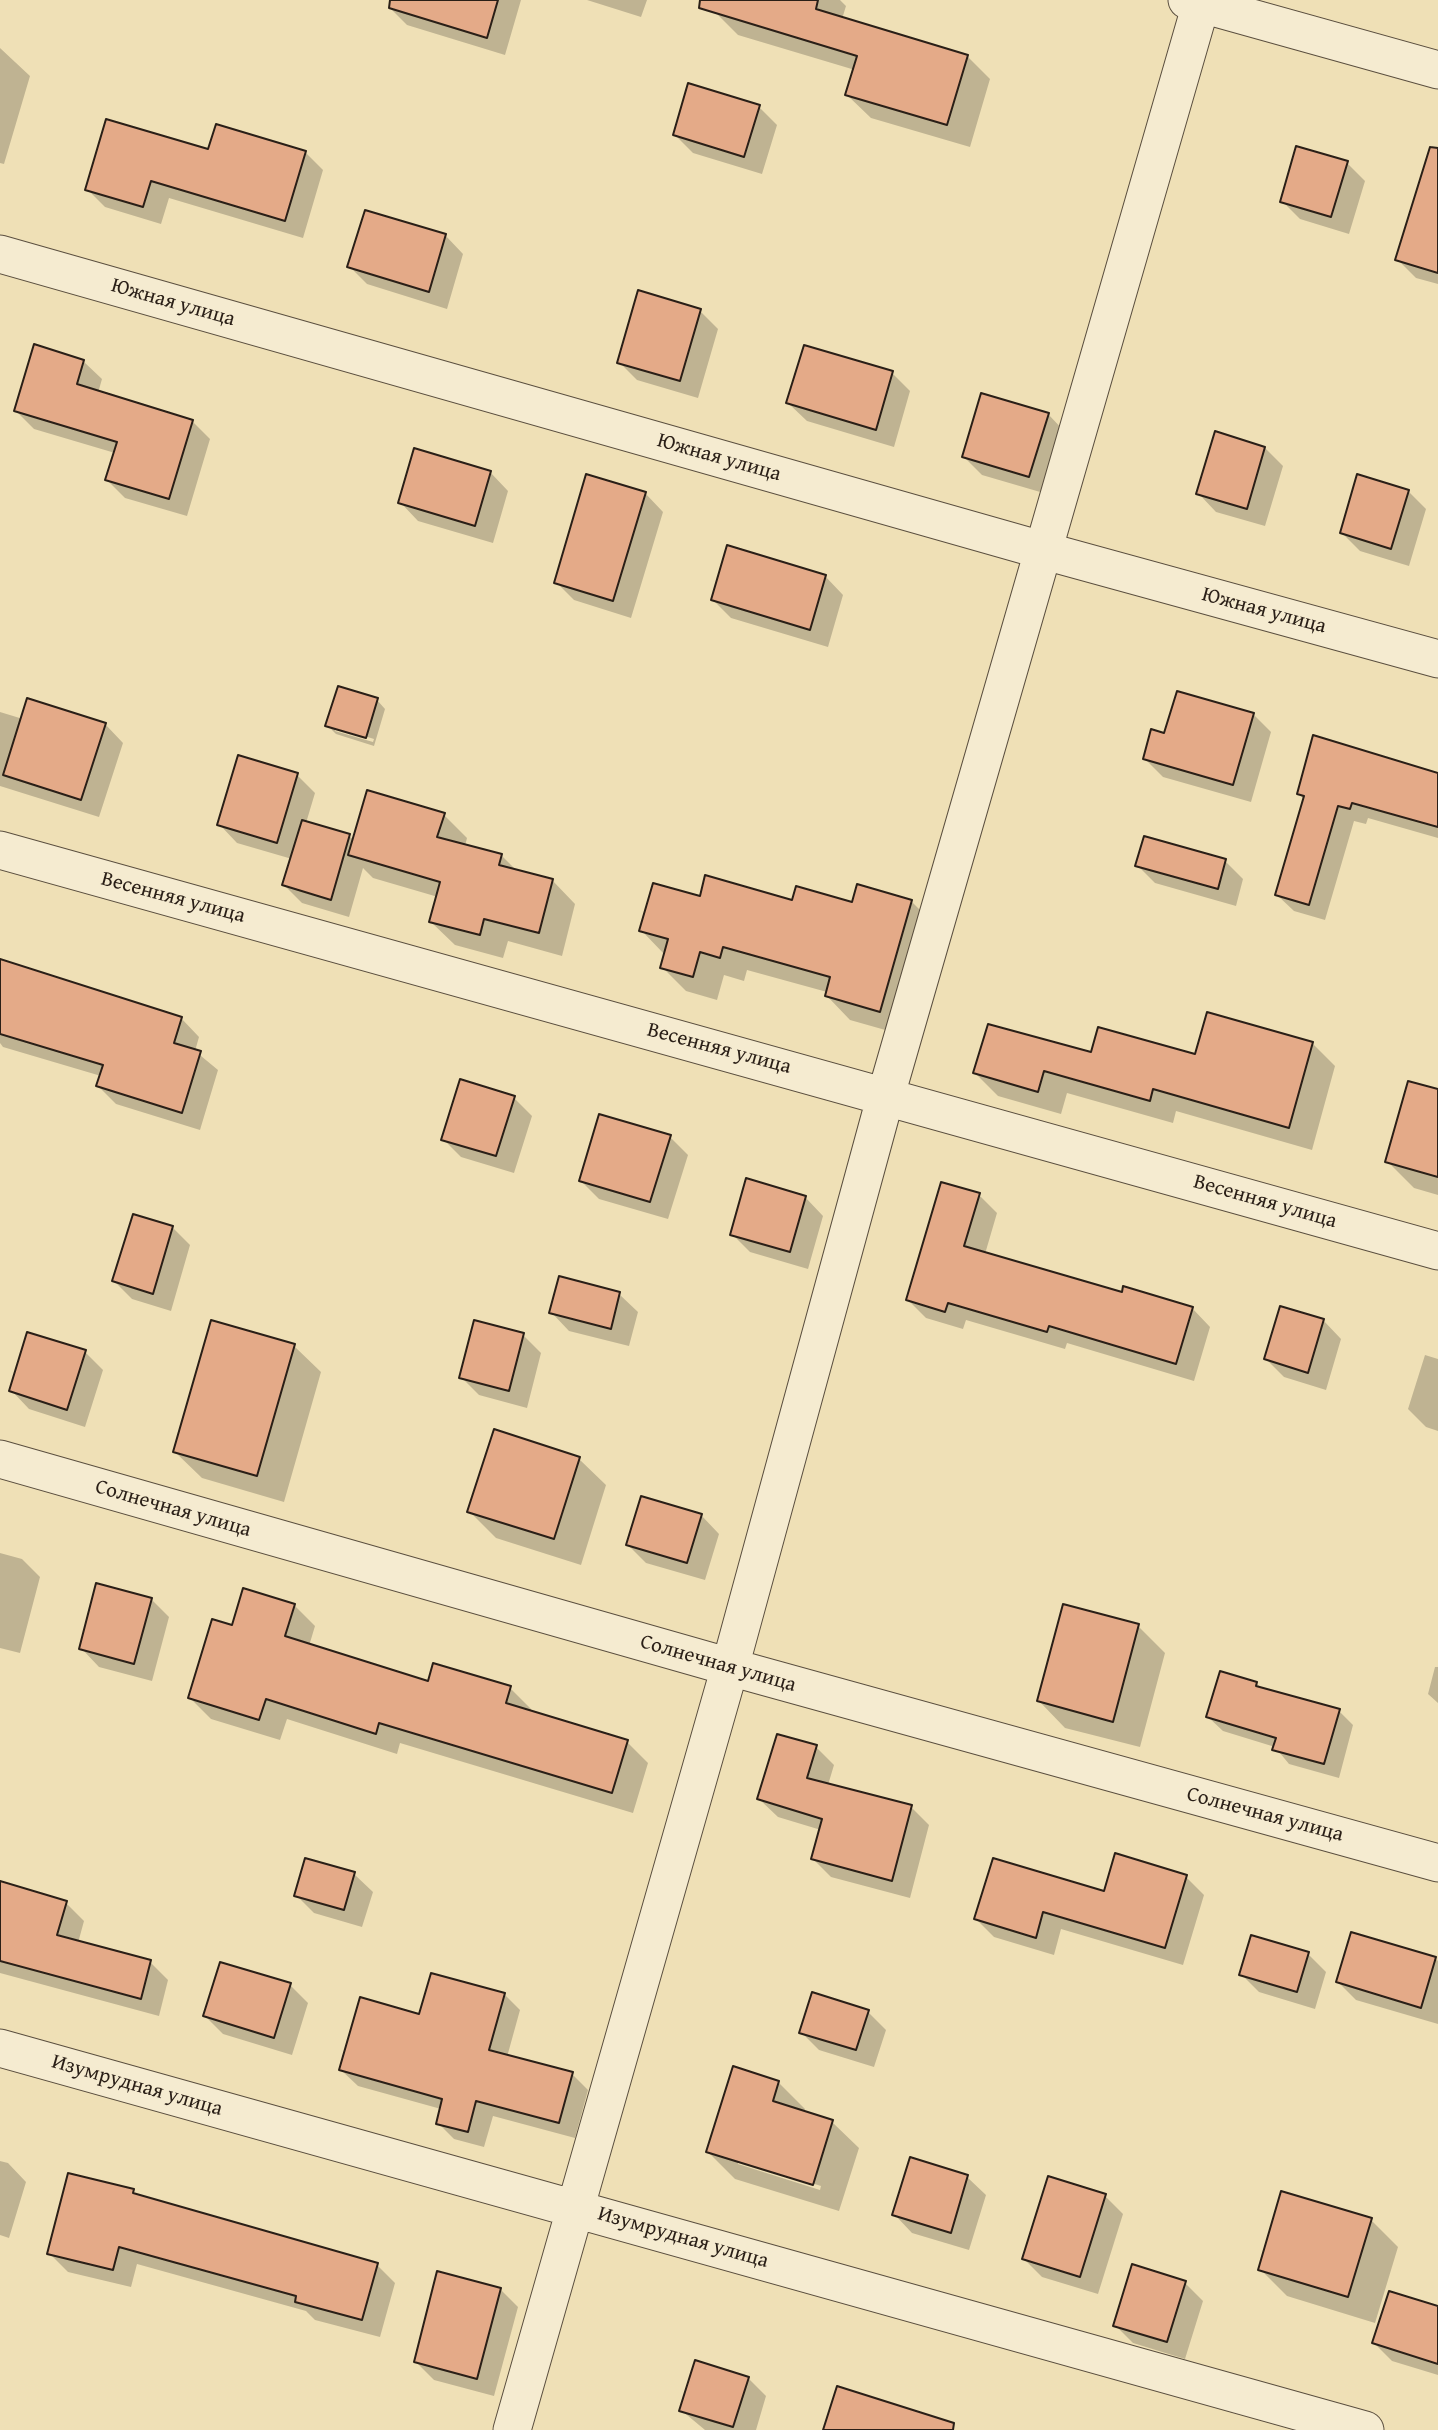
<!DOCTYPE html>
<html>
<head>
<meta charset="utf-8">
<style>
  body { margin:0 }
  canvas { display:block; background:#efe0b6 }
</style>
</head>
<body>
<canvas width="1438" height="2430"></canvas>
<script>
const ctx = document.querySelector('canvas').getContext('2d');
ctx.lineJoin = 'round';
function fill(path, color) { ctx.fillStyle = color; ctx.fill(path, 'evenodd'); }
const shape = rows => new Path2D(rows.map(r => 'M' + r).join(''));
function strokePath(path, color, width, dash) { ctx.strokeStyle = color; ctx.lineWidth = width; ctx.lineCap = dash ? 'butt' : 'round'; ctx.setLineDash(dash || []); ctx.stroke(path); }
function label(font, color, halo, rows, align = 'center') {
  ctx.font = font + ' "Gentium Book Plus",serif'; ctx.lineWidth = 5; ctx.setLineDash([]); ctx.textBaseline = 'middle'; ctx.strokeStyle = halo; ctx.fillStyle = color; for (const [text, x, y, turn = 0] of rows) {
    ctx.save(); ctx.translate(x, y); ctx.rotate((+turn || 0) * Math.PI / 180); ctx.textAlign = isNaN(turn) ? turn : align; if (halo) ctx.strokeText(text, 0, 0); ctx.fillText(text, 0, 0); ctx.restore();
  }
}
const shadow = shape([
  [391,0,521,0,505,55,407,25,389,7],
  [587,0,647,0,641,17],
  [719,0,840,0,846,6,842,19,967,56,990,79,970,147,871,118,847,95,855,70,738,35,715,12],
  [0,48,30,76,4,164,0,163],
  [759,107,777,125,762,174,693,153,675,135],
  [209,152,305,152,323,170,303,238,169,198,161,224,105,207,87,189],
  [1347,163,1365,181,1349,234,1300,219,1282,201],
  [1438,184,1438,284,1416,278,1397,259],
  [445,235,463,254,447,309,367,284,349,266],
  [700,311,718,329,698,398,637,380,619,362],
  [83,361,102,379,98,393,192,421,210,439,187,516,125,498,107,480,115,453,34,429,16,411],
  [892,373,910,391,894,447,807,421,788,403],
  [1048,414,1066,433,1047,494,982,475,964,457],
  [1265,448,1283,466,1265,526,1216,512,1198,493],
  [490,472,508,491,493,543,418,521,400,502],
  [1408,491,1426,509,1409,566,1360,551,1342,533],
  [645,493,663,512,631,618,574,600,556,582],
  [825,576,843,595,828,647,731,618,713,600],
  [377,700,385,709,374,746,336,734,327,725],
  [335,727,374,739,373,742,335,731],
  [0,712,23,719,105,724,123,743,99,817,0,786],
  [1253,714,1271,732,1251,802,1163,777,1145,759,1165,735],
  [297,775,315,793,306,823,349,836,354,840,444,815,467,838,465,846,501,855,517,871,552,880,575,904,562,956,508,941,503,958,455,945,431,922,438,897,373,878,363,868,349,917,302,903,284,885,292,859,237,843,219,824],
  [1438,775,1438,838,1368,818,1366,824,1354,821,1325,920,1294,911,1277,895,1305,800,1298,793],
  [1225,861,1243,879,1236,906,1155,883,1137,865],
  [701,898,853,904,911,901,935,925,903,1035,850,1020,827,996,827,992,747,970,744,981,724,975,717,1000,686,991,662,967,665,955,641,930],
  [0,980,181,1018,199,1037,195,1051,218,1070,200,1130,116,1104,98,1086,101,1076,3,1047,0,1043],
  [1312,1043,1335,1066,1312,1150,1176,1111,1173,1123,1067,1093,1061,1114,998,1096,975,1073,1092,1054,1196,1056],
  [1438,1091,1438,1195,1414,1188,1387,1161],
  [514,1098,532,1116,514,1173,461,1157,443,1139],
  [670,1137,688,1155,668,1219,599,1199,581,1181],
  [979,1195,997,1213,985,1254,1123,1294,1192,1308,1210,1327,1194,1381,1067,1343,1065,1349,966,1320,963,1329,926,1318,908,1300],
  [805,1197,823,1216,808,1269,750,1252,732,1234],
  [172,1227,190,1245,171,1311,132,1299,114,1281],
  [619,1294,638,1312,629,1346,569,1331,551,1312],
  [1323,1320,1341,1339,1326,1390,1284,1377,1266,1359],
  [523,1335,541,1353,527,1408,479,1395,461,1377],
  [294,1346,321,1372,284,1502,202,1478,175,1452],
  [85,1352,103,1370,85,1427,29,1409,11,1390],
  [1425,1355,1438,1359,1438,1431,1426,1427,1408,1409],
  [579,1459,606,1485,581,1565,496,1538,469,1511],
  [701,1515,719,1534,705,1580,646,1563,628,1545],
  [0,1553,22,1559,40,1577,20,1653,0,1648],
  [151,1599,169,1617,152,1681,99,1667,81,1648],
  [294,1605,315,1626,309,1646,429,1683,510,1688,531,1709,530,1713,627,1742,648,1763,633,1813,400,1743,397,1754,287,1719,280,1740,211,1719,190,1698],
  [1064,1606,1138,1626,1165,1653,1140,1747,1065,1728,1039,1701],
  [1435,1667,1438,1667,1438,1703,1428,1694],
  [1256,1683,1262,1689,1339,1711,1353,1725,1339,1778,1289,1764,1275,1747,1223,1731,1208,1717],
  [816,1747,834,1765,828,1785,911,1807,929,1825,910,1898,831,1877,813,1859,821,1830,778,1817,759,1799],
  [306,1860,354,1874,373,1892,362,1927,314,1913,296,1895],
  [1186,1877,1204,1895,1183,1965,1061,1929,1054,1955,994,1937,976,1919],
  [0,1883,66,1903,84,1921,78,1943,150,1962,168,1980,159,2016,0,1973],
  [1308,1954,1326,1972,1315,2009,1259,1992,1241,1974],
  [1435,1958,1438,1961,1438,2024,1356,2000,1338,1982],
  [290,1985,308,2003,292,2055,223,2034,205,2016],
  [504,1994,520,2010,507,2057,572,2074,588,2090,575,2138,493,2116,484,2147,454,2139,438,2123,441,2109,358,2086,341,2070,421,2016],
  [868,2012,886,2030,874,2067,819,2050,801,2032],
  [778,2082,805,2109,804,2113,832,2122,859,2148,839,2211,735,2179,708,2152],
  [738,2160,821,2186,820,2190,738,2164],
  [0,2161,8,2163,26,2182,9,2238,0,2235],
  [967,2177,986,2195,969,2250,912,2233,894,2214],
  [133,2191,138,2196,377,2265,395,2283,380,2337,315,2320,306,2311,137,2264,131,2287,68,2272,49,2253],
  [1105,2196,1123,2214,1098,2294,1042,2277,1024,2259],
  [1371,2220,1398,2247,1375,2323,1287,2296,1260,2269],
  [1185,2283,1203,2301,1185,2359,1133,2343,1115,2325],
  [500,2289,518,2307,494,2396,434,2380,416,2362],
  [1438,2308,1438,2375,1392,2361,1374,2343],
  [748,2378,766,2396,756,2430,705,2430,681,2410]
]);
const building = shape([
  [390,0,498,0,487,38,389,8,390,0],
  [700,0,818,0,816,9,968,55,947,125,845,95,857,56,699,8,700,0],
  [688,83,760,105,744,157,673,135,688,83],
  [106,119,208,149,216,124,306,151,285,221,151,181,143,207,85,190,106,119],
  [1296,146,1348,161,1331,217,1280,202,1296,146],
  [1430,147,1438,148,1438,273,1395,260,1430,147],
  [365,210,446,234,429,292,347,267,365,210],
  [638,290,701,309,680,381,617,363,638,290],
  [34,344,84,360,77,384,193,420,169,499,105,480,117,442,14,411,34,344],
  [804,345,893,371,876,430,786,403,804,345],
  [981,393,1049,413,1029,477,962,457,981,393],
  [1215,431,1265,447,1247,509,1196,494,1215,431],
  [414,448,491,471,475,526,398,503,414,448],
  [586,474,646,492,613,601,554,583,586,474],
  [1357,474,1409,490,1391,549,1340,533,1357,474],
  [727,545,826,575,810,630,711,600,727,545],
  [338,686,378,698,366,738,325,726,338,686],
  [1177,691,1254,713,1233,785,1143,759,1151,729,1164,733,1177,691],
  [27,698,106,723,81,800,3,775,27,698],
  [1313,735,1438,773,1438,827,1352,803,1350,809,1338,806,1309,905,1275,895,1304,796,1297,794,1313,735],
  [238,755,298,773,277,843,217,825,238,755],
  [367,790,445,813,437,837,502,854,499,865,553,879,539,933,484,919,480,935,429,922,440,882,348,855,367,790],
  [302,820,350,834,331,900,282,885,302,820],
  [1144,836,1226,859,1218,889,1135,866,1144,836],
  [705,875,792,900,796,886,852,902,857,884,912,900,880,1012,825,996,830,977,723,947,720,958,700,952,693,977,660,968,668,939,639,931,653,883,700,896,705,875],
  [0,959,182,1017,174,1043,201,1051,182,1113,96,1086,103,1065,0,1034,0,959],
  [1207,1012,1313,1042,1289,1128,1153,1089,1150,1101,1044,1071,1038,1092,973,1073,988,1024,1091,1052,1098,1027,1195,1054,1207,1012],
  [460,1079,515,1096,496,1156,441,1140,460,1079],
  [1408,1081,1438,1089,1438,1177,1385,1162,1408,1081],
  [599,1114,671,1135,650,1202,579,1181,599,1114],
  [746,1178,806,1196,790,1252,730,1235,746,1178],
  [941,1182,980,1193,964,1246,1122,1292,1123,1286,1193,1307,1176,1364,1049,1326,1047,1332,948,1303,945,1312,906,1300,941,1182],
  [133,1214,173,1226,153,1294,112,1281,133,1214],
  [559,1276,620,1292,611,1329,549,1313,559,1276],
  [1280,1306,1324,1319,1308,1373,1264,1359,1280,1306],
  [211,1320,295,1344,257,1476,173,1452,211,1320],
  [474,1320,524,1333,509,1391,459,1378,474,1320],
  [27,1332,86,1350,67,1410,9,1391,27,1332],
  [494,1429,580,1457,554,1539,467,1512,494,1429],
  [641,1496,702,1514,687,1563,626,1545,641,1496],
  [96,1583,152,1598,134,1664,79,1649,96,1583],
  [243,1588,295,1604,285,1636,428,1681,433,1663,511,1686,506,1703,628,1740,612,1793,379,1723,376,1734,266,1699,259,1720,188,1698,212,1619,232,1625,243,1588],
  [1063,1604,1139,1624,1113,1722,1037,1701,1063,1604],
  [1220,1671,1257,1682,1256,1686,1340,1709,1324,1764,1272,1750,1276,1738,1206,1717,1220,1671],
  [777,1734,817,1745,807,1778,912,1805,892,1881,811,1859,822,1819,757,1799,777,1734],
  [1115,1853,1187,1875,1165,1948,1043,1912,1036,1938,974,1919,993,1858,1104,1891,1115,1853],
  [305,1858,355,1872,344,1910,294,1896,305,1858],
  [0,1881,67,1901,57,1935,151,1960,141,1999,0,1961,0,1881],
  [1351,1932,1436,1957,1421,2008,1336,1982,1351,1932],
  [1251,1935,1309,1952,1297,1992,1239,1975,1251,1935],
  [220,1962,291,1983,274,2038,203,2016,220,1962],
  [431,1973,505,1993,489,2050,573,2072,559,2123,476,2101,468,2132,436,2124,442,2099,339,2070,360,1997,419,2014,431,1973],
  [812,1992,869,2010,856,2050,799,2033,812,1992],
  [733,2066,779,2081,773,2101,833,2120,813,2185,706,2152,733,2066],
  [910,2157,968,2175,951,2233,892,2215,910,2157],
  [68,2173,134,2189,133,2193,378,2263,362,2320,295,2302,296,2296,119,2247,113,2270,47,2254,68,2173],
  [1048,2176,1106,2194,1080,2277,1022,2259,1048,2176],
  [1281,2191,1372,2218,1348,2297,1258,2270,1281,2191],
  [1132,2264,1186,2281,1167,2342,1113,2326,1132,2264],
  [437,2271,501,2288,477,2379,414,2362,437,2271],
  [1389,2291,1438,2306,1438,2364,1372,2343,1389,2291],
  [695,2360,749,2377,733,2427,679,2411,695,2360],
  [837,2386,954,2423,953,2430,823,2430,837,2386]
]);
const minor = shape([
  [1187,0,1438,70],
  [0,254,1045,551,1438,659],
  [0,850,1438,1251],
  [0,1459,730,1667,1438,1863],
  [0,2048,1365,2430],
  [512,2430,730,1667,886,1095,1201,4]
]);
const streetNames = [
  ["Южная улица",173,303,16],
  ["Южная улица",719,458,16],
  ["Южная улица",1264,611,15],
  ["Весенняя улица",173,898,15],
  ["Весенняя улица",719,1049,15],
  ["Весенняя улица",1265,1202,16],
  ["Солнечная улица",173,1509,16],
  ["Солнечная улица",718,1664,16],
  ["Солнечная улица",1265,1815,15],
  ["Изумрудная улица",137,2086,16],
  ["Изумрудная улица",683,2238,16]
];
fill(shadow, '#0003');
fill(building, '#e4aa88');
strokePath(building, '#2a1f17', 2);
strokePath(minor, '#5b4f3f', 39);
strokePath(minor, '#f5ebd0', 37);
label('21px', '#2a1f17', '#f5ebd0', streetNames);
</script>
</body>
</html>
